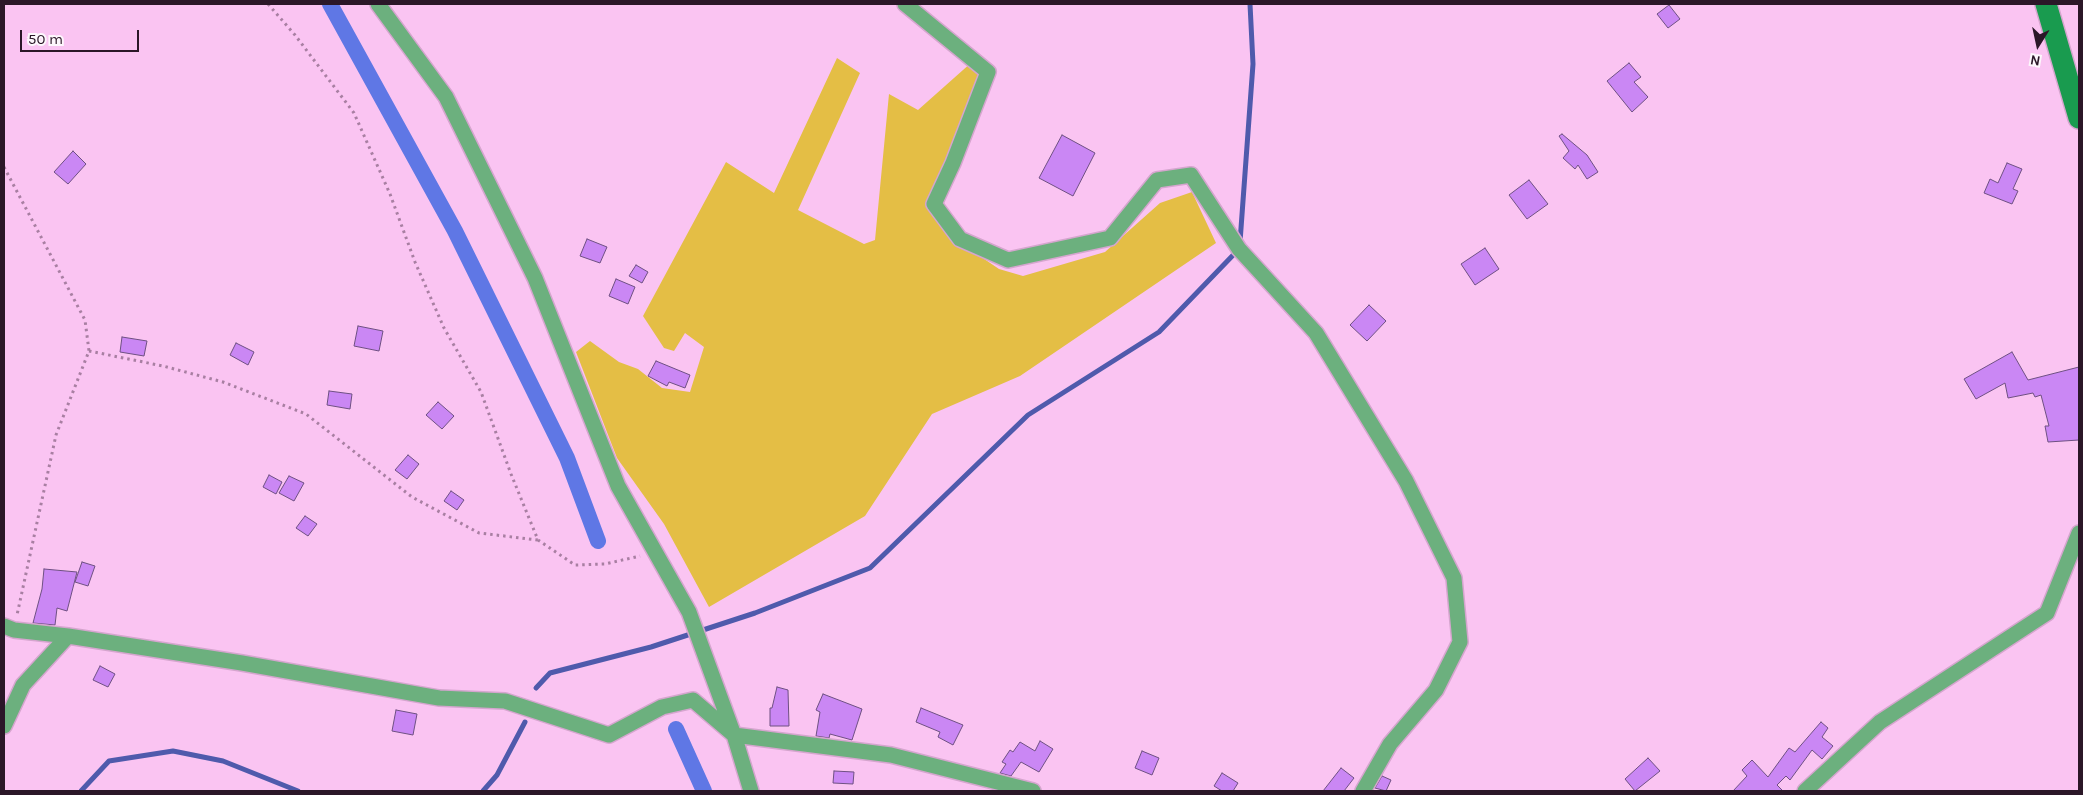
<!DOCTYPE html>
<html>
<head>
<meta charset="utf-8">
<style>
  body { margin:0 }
  #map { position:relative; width:2083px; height:795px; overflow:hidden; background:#fac4f2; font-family:Karla,sans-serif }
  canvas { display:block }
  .frame { position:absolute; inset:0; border:5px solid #2b1728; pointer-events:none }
  .north { position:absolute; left:2013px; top:20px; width:50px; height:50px; -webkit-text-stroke:4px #fdf7fc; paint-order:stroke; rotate:190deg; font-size:14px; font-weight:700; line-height:20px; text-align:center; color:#2b1728 }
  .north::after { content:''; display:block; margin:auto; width:18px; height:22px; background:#2b1728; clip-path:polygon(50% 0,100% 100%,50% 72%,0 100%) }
  .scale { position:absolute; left:20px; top:30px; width:119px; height:22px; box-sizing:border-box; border:2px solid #2b1728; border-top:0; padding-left:6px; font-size:15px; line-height:18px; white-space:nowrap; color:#2b1728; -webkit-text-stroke:4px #fdf7fc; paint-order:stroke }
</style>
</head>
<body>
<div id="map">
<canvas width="2083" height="795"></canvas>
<div class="frame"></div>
<div class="north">N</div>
<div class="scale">50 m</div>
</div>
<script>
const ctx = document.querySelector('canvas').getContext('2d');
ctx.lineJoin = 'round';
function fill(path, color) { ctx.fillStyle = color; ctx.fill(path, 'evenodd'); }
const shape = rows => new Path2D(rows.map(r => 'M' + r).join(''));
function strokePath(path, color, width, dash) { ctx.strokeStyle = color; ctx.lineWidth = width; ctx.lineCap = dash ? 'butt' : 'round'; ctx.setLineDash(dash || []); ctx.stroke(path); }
const green = shape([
  [837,58,860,73,798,210,864,244,875,240,889,94,918,110,972,62,983,75,929,204,956,240,999,269,1023,276,1105,252,1160,203,1192,192,1216,243,1020,376,932,414,865,516,709,607,664,524,617,458,576,352,590,341,619,362,638,369,662,388,690,392,704,347,685,333,674,351,664,348,643,316,726,162,774,193]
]);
const stream = shape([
  [1240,242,1253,64,1250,4],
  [536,688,550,673,651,647,755,613,870,568,1028,415,1159,332,1238,250],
  [81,791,109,761,173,751,223,761,298,791],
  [483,791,497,775,525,722]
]);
const canal = shape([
  [330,4,455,231,567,458,598,541],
  [676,729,704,791]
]);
const building = shape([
  [1669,5,1680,19,1668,28,1657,14,1669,5],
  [1629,63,1641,77,1634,82,1648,97,1632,112,1607,81,1629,63],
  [1562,134,1587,155,1598,172,1587,179,1578,165,1575,169,1563,158,1569,151,1559,136,1562,134],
  [1062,135,1095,153,1073,196,1039,178,1062,135],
  [73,151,86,164,68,184,54,172,73,151],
  [2007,163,2022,169,2013,189,2018,191,2012,204,1984,193,1990,179,1998,183,2007,163],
  [1529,180,1548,204,1527,219,1509,195,1529,180],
  [587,239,607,247,600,263,580,256,587,239],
  [1485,248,1499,269,1475,285,1461,264,1485,248],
  [636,265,648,272,642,283,629,276,636,265],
  [616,279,635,287,628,304,609,296,616,279],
  [1369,305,1386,321,1367,341,1350,325,1369,305],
  [358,326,383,331,379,351,354,346,358,326],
  [122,337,147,341,144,356,120,352,122,337],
  [236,343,254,352,248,365,230,355,236,343],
  [2012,352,2028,380,2079,367,2079,440,2048,442,2045,426,2049,426,2041,395,2035,397,2033,393,2008,398,2005,383,1976,399,1964,379,2012,352],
  [656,361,690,375,685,388,669,382,667,386,648,376,656,361],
  [329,391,352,394,350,409,327,405,329,391],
  [438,402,454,416,442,429,426,415,438,402],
  [408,455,419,464,407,479,395,470,408,455],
  [269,475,282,482,276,494,263,487,269,475],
  [289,476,304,483,294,501,279,493,289,476],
  [451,491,464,500,457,510,444,501,451,491],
  [305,516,317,524,308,536,296,528,305,516],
  [82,562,95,566,88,586,75,582,82,562],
  [44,569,77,572,67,611,57,608,55,625,33,623,42,589,44,569],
  [100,666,115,674,108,687,93,680,100,666],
  [777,687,788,690,789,726,770,726,770,708,772,708,777,687],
  [823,694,862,709,852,740,830,734,829,738,816,736,820,712,816,710,823,694],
  [921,708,963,725,953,745,938,737,940,732,916,722,921,708],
  [396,710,417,714,413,735,392,731,396,710],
  [1821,722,1828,728,1822,737,1833,746,1822,759,1812,750,1790,780,1786,776,1777,785,1783,791,1733,791,1747,776,1742,770,1752,760,1768,777,1789,748,1795,752,1821,722],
  [1040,741,1053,749,1039,772,1021,762,1011,776,1000,773,1006,764,1002,762,1010,750,1013,752,1020,742,1035,751,1040,741],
  [1142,751,1159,758,1152,775,1135,768,1142,751],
  [1648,758,1660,771,1635,791,1625,779,1648,758],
  [1341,768,1354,778,1344,791,1323,791,1341,768],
  [834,771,854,772,853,784,833,783,834,771],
  [1222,773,1238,783,1233,791,1222,791,1214,786,1222,773],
  [1382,776,1391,780,1386,791,1375,788,1382,776]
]);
const path = shape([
  [268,4,295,35,354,113,390,194,415,262,444,328,481,392,511,474,538,540,575,565,605,564,640,556],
  [4,167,85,320,89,351,56,435,17,615],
  [89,351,163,366,223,382,306,414,412,497,479,533,538,540]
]);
const street = shape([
  [378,4,446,97,535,278,618,486,689,612,734,735,751,791],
  [905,4,988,72,953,163,934,204,960,239,1008,260,1110,238,1157,180,1191,175,1239,249,1316,333,1406,481,1454,578,1460,642,1436,690,1390,744,1363,791],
  [4,626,14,630,68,636,242,663,439,698,505,701,609,735,662,707,693,700,734,735,891,755,1033,791],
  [4,726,23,685,68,636],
  [1805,791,1880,722,2047,613,2079,533]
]);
const secondary = shape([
  [2046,4,2079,118]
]);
fill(green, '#e4be45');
strokePath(stream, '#4f5aac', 5);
strokePath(canal, '#5f77e5', 16);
fill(building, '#ca87f4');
strokePath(building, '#6e5082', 1);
strokePath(street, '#d5a5ce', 18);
strokePath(secondary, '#d5a5ce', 24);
strokePath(path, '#a87fa2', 3, [2.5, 4]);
strokePath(street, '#6cb07e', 15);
strokePath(secondary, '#199b4f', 21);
</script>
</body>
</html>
